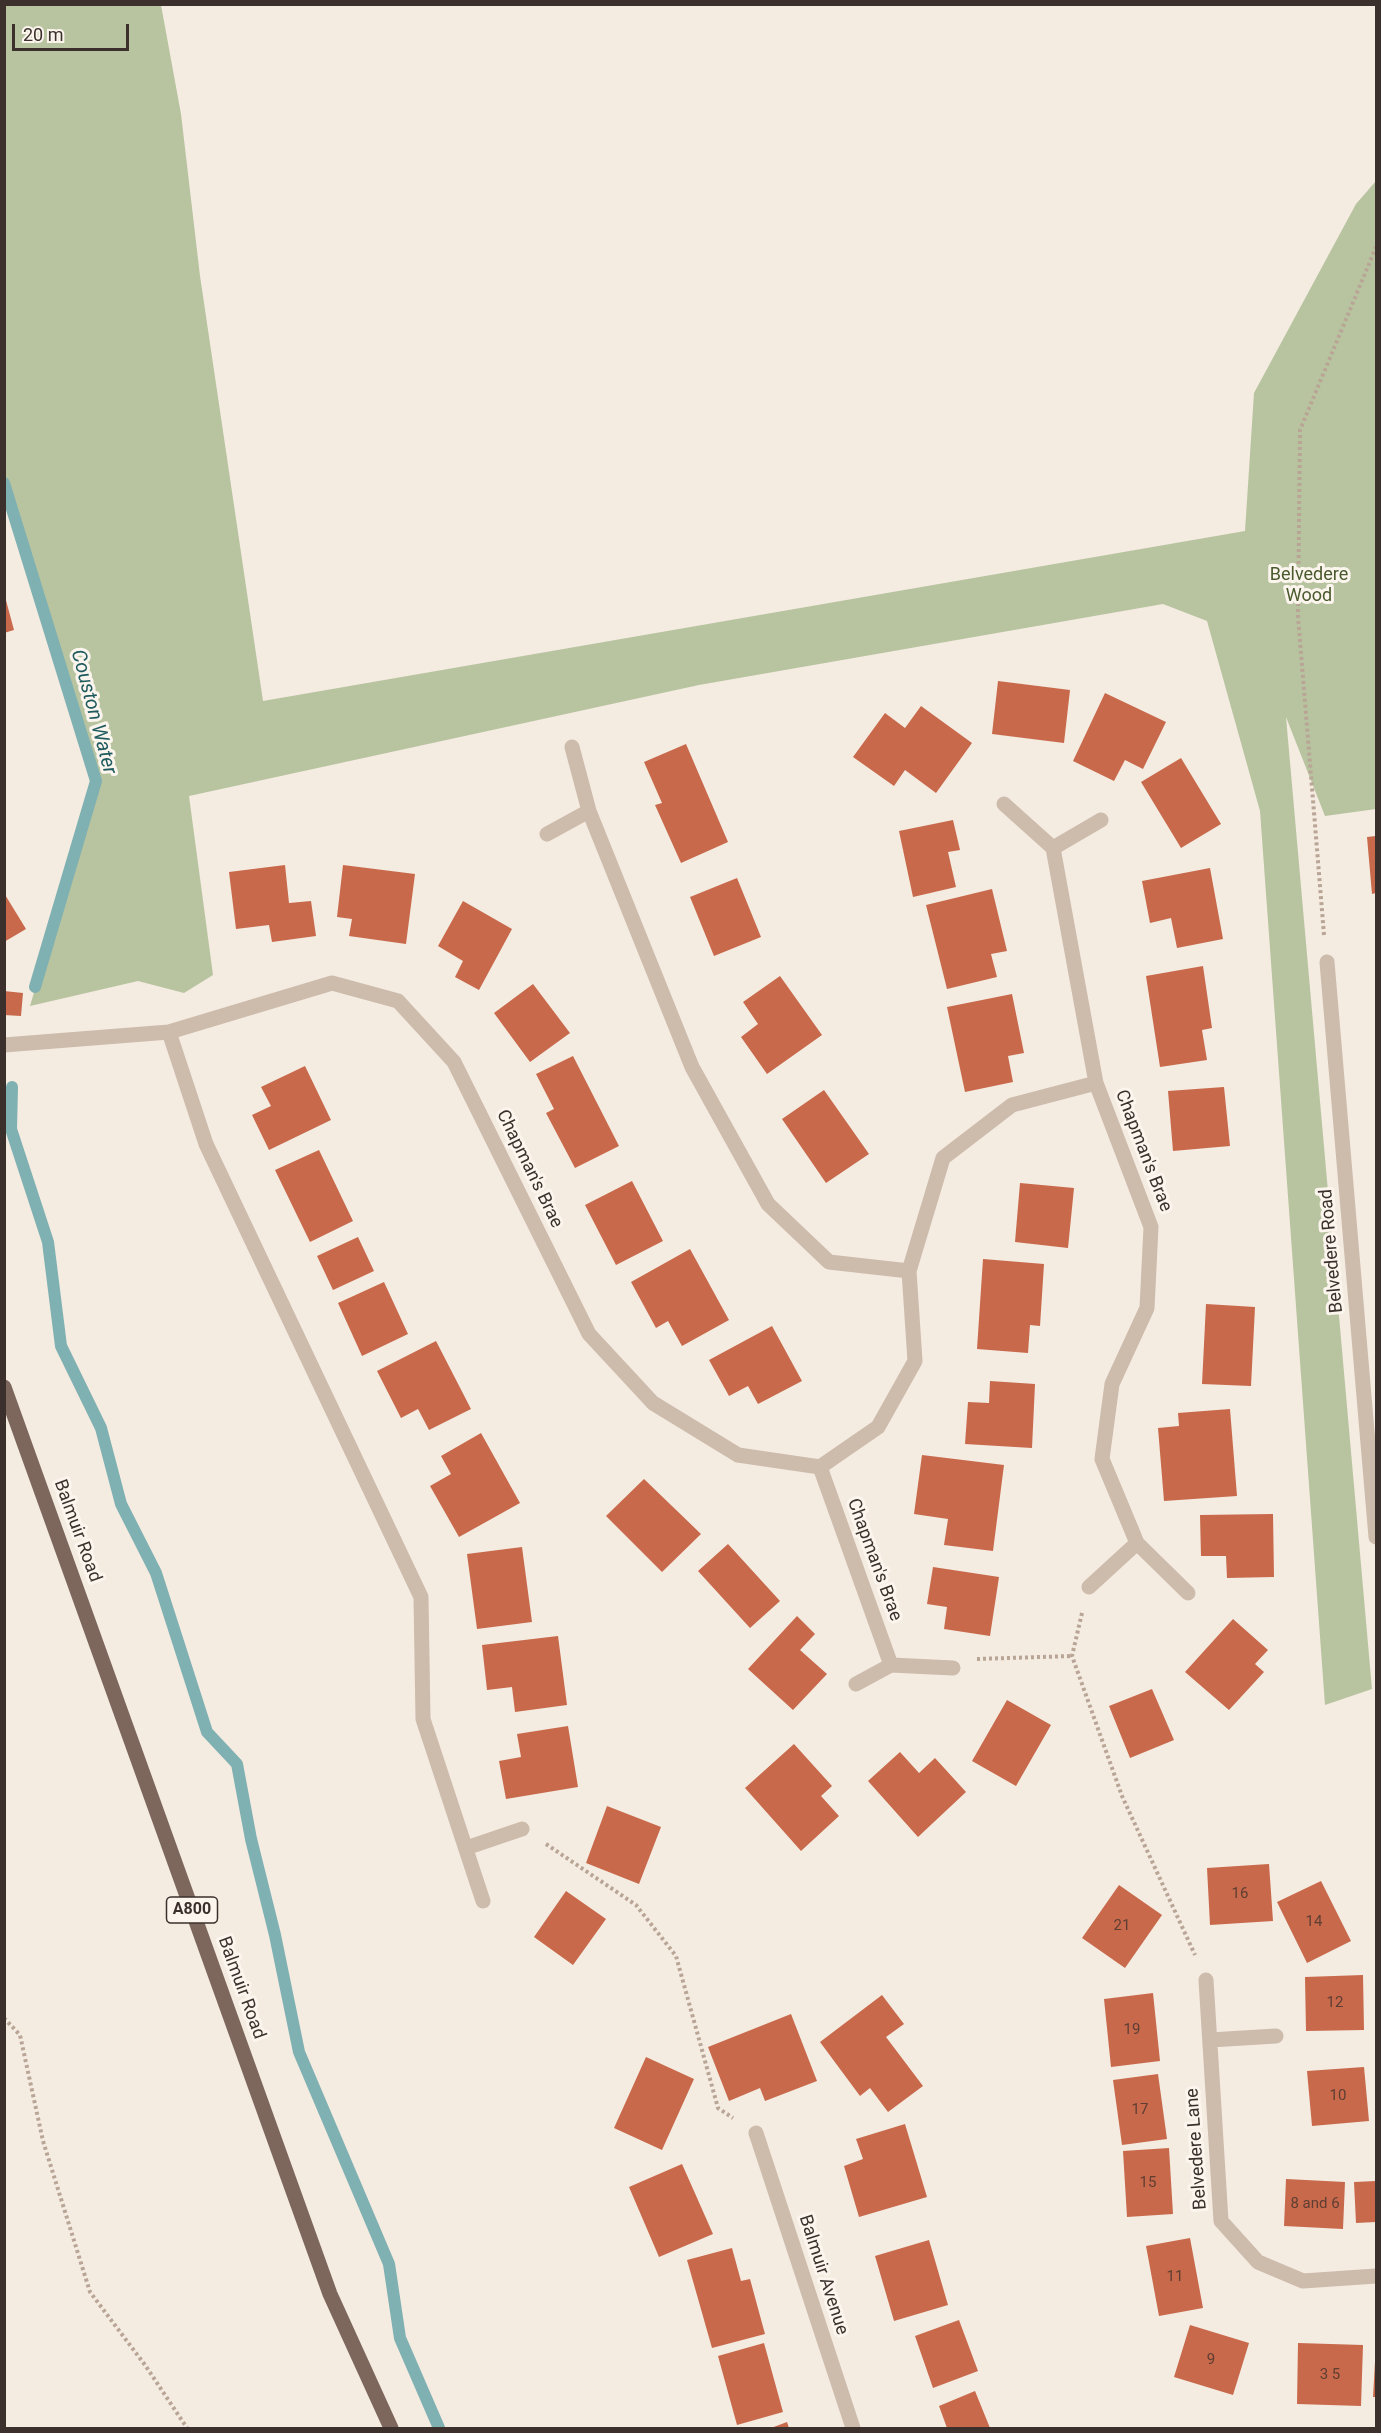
<!DOCTYPE html>
<html>
<head>
<meta charset="utf-8">
<style>
  body { margin:0 }
  #map { position:relative; width:1381px; height:2433px; overflow:hidden; background:#f4ebe1; font-family:Roboto,sans-serif }
  canvas { display:block }
  .frame { position:absolute; inset:0; border:6px solid #3b302b; pointer-events:none }
  .scale { position:absolute; left:12px; top:24px; width:117px; height:27px; box-sizing:border-box; border:3px solid #3b302b; border-top:0; padding-left:8px; font-size:18px; line-height:21px; white-space:nowrap; color:#3b302b; -webkit-text-stroke:4px #fbf5ee; paint-order:stroke }
</style>
</head>
<body>
<div id="map">
<canvas width="1381" height="2433"></canvas>
<div class="frame"></div>
<div class="scale">20 m</div>
</div>
<script>
const ctx = document.querySelector('canvas').getContext('2d');
ctx.lineJoin = 'round';
function fill(path, color) { ctx.fillStyle = color; ctx.fill(path, 'evenodd'); }
const shape = rows => new Path2D(rows.map(r => 'M' + r).join(''));
function strokePath(path, color, width, dash) { ctx.strokeStyle = color; ctx.lineWidth = width; ctx.lineCap = dash ? 'butt' : 'round'; ctx.setLineDash(dash || []); ctx.stroke(path); }
function label(font, color, halo, rows, align = 'center') {
  ctx.font = font + ' Roboto,sans-serif'; ctx.lineWidth = 6; ctx.setLineDash([]); ctx.textBaseline = 'middle'; ctx.strokeStyle = halo; ctx.fillStyle = color; for (const [text, x, y, turn = 0] of rows) {
    ctx.save(); ctx.translate(x, y); ctx.rotate((+turn || 0) * Math.PI / 180); ctx.textAlign = isNaN(turn) ? turn : align; if (halo) ctx.strokeText(text, 0, 0); ctx.fillText(text, 0, 0); ctx.restore();
  }
}
const green = shape([
  [4,5,161,5,181,114,200,276,263,701,1245,531,1254,393,1356,204,1376,181,1376,809,1325,816,1286,717,1372,1689,1325,1705,1260,811,1207,621,1163,604,699,685,189,796,213,975,184,993,138,981,30,1006,96,781,5,483]
]);
const stream = shape([
  [4,483,96,781,35,987],
  [12,1087,11,1129,48,1242,61,1346,101,1428,121,1504,156,1573,207,1732,237,1764,251,1839,275,1935,299,2052,389,2264,400,2338,439,2428]
]);
const building = shape([
  [4,593,14,630,4,633],
  [998,681,1070,690,1064,743,992,734],
  [1105,693,1166,722,1143,769,1125,760,1114,781,1073,761],
  [921,706,972,743,936,793,905,770,894,786,853,757,885,713,905,728],
  [686,744,728,842,681,863,655,805,662,803,644,762],
  [1181,758,1221,824,1181,848,1141,782],
  [953,820,960,850,948,852,956,887,913,897,899,831],
  [1376,836,1376,893,1372,894,1367,837],
  [285,865,289,903,311,901,316,936,272,942,269,925,236,929,229,872],
  [343,865,415,874,406,944,349,936,352,919,337,917],
  [1210,868,1223,939,1177,948,1171,918,1150,923,1142,881],
  [737,878,761,937,714,956,690,897],
  [992,889,1007,951,991,954,997,977,947,989,926,905],
  [4,893,26,929,4,942],
  [463,901,512,929,479,990,455,977,463,961,438,946],
  [1203,966,1212,1028,1202,1030,1207,1060,1160,1067,1146,976],
  [780,976,822,1035,767,1074,741,1037,758,1024,743,1002],
  [533,984,570,1033,530,1062,494,1013],
  [4,991,23,993,21,1016,4,1015],
  [1012,994,1024,1053,1008,1056,1013,1082,965,1092,947,1007],
  [573,1056,619,1146,575,1168,546,1113,554,1109,536,1074],
  [305,1066,331,1120,269,1150,252,1115,271,1106,261,1087],
  [1224,1087,1230,1146,1173,1151,1168,1091],
  [824,1090,869,1154,826,1183,782,1119],
  [319,1150,353,1221,310,1242,275,1170],
  [632,1181,663,1241,616,1265,585,1205],
  [1020,1183,1074,1188,1068,1248,1015,1242],
  [358,1237,374,1271,333,1290,317,1256],
  [690,1249,729,1320,682,1346,668,1321,656,1328,631,1282],
  [983,1259,1044,1264,1040,1326,1030,1325,1028,1353,977,1349],
  [384,1282,408,1334,362,1356,338,1303],
  [1206,1304,1255,1307,1251,1386,1202,1384],
  [772,1326,802,1381,758,1404,748,1386,729,1396,709,1360],
  [436,1341,471,1409,429,1430,418,1409,401,1418,377,1371],
  [990,1381,1035,1384,1032,1448,965,1444,968,1402,989,1403],
  [1230,1409,1237,1496,1164,1501,1158,1428,1179,1426,1178,1413],
  [481,1433,520,1503,459,1537,430,1486,451,1474,441,1456],
  [922,1455,1004,1465,993,1551,944,1545,948,1519,914,1514],
  [644,1479,701,1534,662,1572,606,1516],
  [1273,1514,1274,1577,1227,1578,1226,1556,1201,1556,1200,1515],
  [728,1544,780,1601,750,1628,698,1571],
  [522,1547,532,1622,477,1629,467,1554],
  [933,1567,999,1577,990,1636,944,1629,947,1607,927,1604],
  [797,1616,815,1634,800,1650,827,1674,793,1710,748,1669],
  [1233,1619,1268,1650,1255,1664,1264,1672,1229,1710,1185,1672],
  [558,1636,567,1705,515,1712,512,1687,487,1690,482,1645],
  [1152,1689,1174,1740,1130,1758,1109,1706],
  [1007,1700,1051,1725,1016,1786,972,1761],
  [568,1726,578,1787,506,1799,499,1761,521,1757,517,1734],
  [794,1744,832,1786,821,1796,839,1816,801,1851,745,1788],
  [900,1752,919,1773,935,1758,966,1792,918,1837,868,1781],
  [607,1806,661,1827,639,1884,586,1863],
  [1269,1864,1273,1921,1210,1925,1207,1868],
  [1321,1881,1351,1941,1307,1963,1277,1902],
  [1119,1885,1162,1915,1125,1968,1082,1938],
  [566,1891,606,1919,573,1965,534,1937],
  [1363,1975,1364,2030,1306,2031,1305,1977],
  [1153,1993,1160,2061,1111,2067,1104,1999],
  [882,1995,904,2024,886,2037,923,2086,888,2112,870,2088,860,2096,820,2042],
  [791,2014,817,2081,765,2101,760,2088,729,2101,708,2047],
  [646,2057,694,2079,662,2150,614,2128],
  [1364,2067,1369,2121,1312,2126,1307,2071],
  [1158,2074,1167,2139,1122,2145,1113,2080],
  [905,2124,927,2197,859,2217,844,2166,863,2159,856,2139],
  [1169,2148,1173,2214,1127,2217,1123,2151],
  [682,2164,713,2234,659,2257,629,2187],
  [1286,2179,1345,2182,1343,2229,1284,2226],
  [1376,2181,1376,2222,1356,2223,1354,2182],
  [1190,2238,1203,2308,1159,2316,1146,2246],
  [929,2240,948,2305,894,2321,875,2256],
  [732,2248,741,2281,750,2279,765,2334,712,2348,687,2260],
  [959,2320,978,2371,933,2388,915,2336],
  [1190,2325,1249,2343,1233,2395,1174,2377],
  [764,2343,783,2412,737,2425,718,2356],
  [1298,2343,1363,2345,1361,2406,1297,2404],
  [1375,2362,1376,2362,1376,2397,1373,2397],
  [975,2391,990,2428,947,2428,939,2406],
  [787,2422,789,2428,771,2428]
]);
const path = shape([
  [1324,935,1298,616,1300,430,1376,247],
  [1082,1613,1072,1656,1122,1796,1195,1955],
  [977,1659,1072,1656],
  [546,1844,636,1905,676,1956,718,2108,733,2118],
  [4,2018,20,2035,43,2141,90,2292,145,2365,187,2428]
]);
const minor = shape([
  [1004,804,1053,848,1101,820],
  [589,811,692,1067,768,1204,829,1262,909,1271],
  [547,834,589,811,572,747],
  [1053,848,1096,1083,1151,1227,1147,1308,1112,1384,1102,1459,1137,1543,1188,1593],
  [1327,962,1376,1537],
  [169,1032,206,1144,421,1597,423,1719,483,1901],
  [4,1045,169,1032,332,983,398,1001,454,1062,589,1334,653,1403,738,1455,820,1467,878,1427,915,1361,909,1271,943,1158,1012,1105,1096,1083],
  [820,1467,891,1665],
  [1089,1587,1137,1543],
  [856,1684,891,1665,953,1668],
  [466,1848,522,1829],
  [1206,1980,1221,2221,1258,2262,1303,2281,1376,2276],
  [1210,2040,1276,2036],
  [756,2133,853,2428]
]);
const major = shape([
  [4,1387,330,2294,391,2428]
]);
const numberNames = [
  ["16",1240,1894],
  ["14",1314,1922],
  ["21",1122,1926],
  ["12",1335,2003],
  ["19",1132,2030],
  ["10",1338,2096],
  ["17",1140,2110],
  ["15",1148,2183],
  ["8 and 6",1315,2204],
  ["11",1175,2277],
  ["9",1211,2360],
  ["3 5",1330,2375]
];
const shields = [
  [192,1910,51]
];
const shieldNames = [
  ["A800",192,1910]
];
const parkNames = [
  ["Belvedere",1309,575],
  ["Wood",1309,596]
];
const streetNames = [
  ["Chapman's Brae",1143,1151,69],
  ["Chapman's Brae",529,1169,64],
  ["Belvedere Road",1332,1251,-95],
  ["Balmuir Road",77,1531,70],
  ["Chapman's Brae",874,1560,70],
  ["Balmuir Road",241,1988,70],
  ["Belvedere Lane",1197,2149,-94],
  ["Balmuir Avenue",823,2275,72]
];
const waterNames = [
  ["Couston Water",93,712,75]
];
fill(green, '#b8c4a0');
strokePath(stream, '#7fb0b2', 12);
fill(building, '#c8694b');
strokePath(path, '#b9a596', 4, [3, 3]);
strokePath(minor, '#cdbbac', 15);
strokePath(major, '#7d675c', 15);
label('15px', '#5e3e33', null, numberNames);
for (const [x, y, w] of shields) { const box = new Path2D(); box.roundRect(x - w / 2, y - 13, w, 26, 4.5); ctx.fillStyle = '#fbf5ee'; ctx.fill(box); strokePath(box, '#3b302b', 1.5); }
label('bold 16px', '#3b302b', null, shieldNames);
label('18px', '#4a5a2e', '#fbf5ee', parkNames);
label('18px', '#3b302b', '#fbf5ee', streetNames);
label('italic 20px', '#1f5a5e', '#fbf5ee', waterNames);
</script>
</body>
</html>
